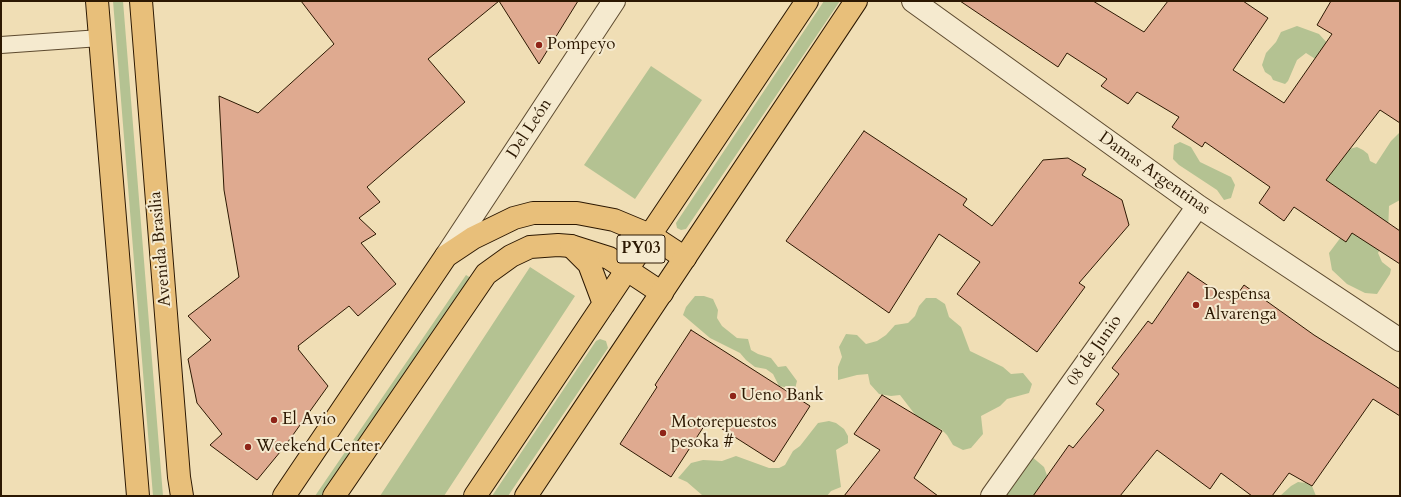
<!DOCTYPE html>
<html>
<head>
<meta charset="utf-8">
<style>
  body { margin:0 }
  #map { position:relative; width:1401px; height:497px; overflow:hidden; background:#f0deb5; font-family:Cardo,serif }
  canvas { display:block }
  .frame { position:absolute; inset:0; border:2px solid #2c1802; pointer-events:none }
</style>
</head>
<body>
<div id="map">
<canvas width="1401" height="497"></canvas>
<div class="frame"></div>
</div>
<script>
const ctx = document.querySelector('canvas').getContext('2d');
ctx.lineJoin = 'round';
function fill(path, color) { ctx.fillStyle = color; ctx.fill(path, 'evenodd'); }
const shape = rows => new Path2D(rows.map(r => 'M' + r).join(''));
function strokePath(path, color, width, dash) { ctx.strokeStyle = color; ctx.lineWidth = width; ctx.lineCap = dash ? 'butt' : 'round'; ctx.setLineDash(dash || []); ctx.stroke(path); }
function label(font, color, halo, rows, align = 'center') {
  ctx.font = font + ' Cardo,serif'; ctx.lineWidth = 4; ctx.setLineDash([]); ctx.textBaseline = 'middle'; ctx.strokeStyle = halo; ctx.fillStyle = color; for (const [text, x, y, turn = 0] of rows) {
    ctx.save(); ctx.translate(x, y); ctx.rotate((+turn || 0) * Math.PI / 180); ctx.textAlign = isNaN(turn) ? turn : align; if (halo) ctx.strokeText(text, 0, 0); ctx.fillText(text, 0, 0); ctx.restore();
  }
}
const green = shape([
  [113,1,123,1,163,496,153,496],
  [824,1,840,1,686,229,681,230,677,228,676,223],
  [1297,26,1319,34,1329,45,1320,62,1306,53,1297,60,1288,81,1285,84,1273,80,1271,76,1265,72,1262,65,1266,53,1276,42,1281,32],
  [651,66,702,100,635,199,584,165],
  [1400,132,1400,200,1389,206,1388,234,1378,253,1382,262,1391,269,1390,274,1377,294,1365,293,1347,284,1332,270,1329,253,1341,237,1320,181,1349,149,1357,147,1363,150,1368,154,1370,161,1376,164,1391,141],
  [1180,142,1191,147,1200,162,1231,177,1235,185,1231,198,1224,200,1217,190,1179,165,1173,159,1174,145],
  [530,267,575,296,444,496,380,496],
  [466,275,471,278,325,496,315,496],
  [695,296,704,296,713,299,718,310,717,318,722,326,737,338,748,339,751,350,758,354,771,358,778,367,786,366,797,381,795,389,779,386,773,374,766,369,755,367,746,360,740,353,710,338,683,315,686,307],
  [926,298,936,298,945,304,949,317,961,327,970,351,1003,367,1011,374,1023,373,1032,384,1029,393,1007,399,1000,406,981,416,983,434,971,448,963,450,953,445,947,435,941,429,932,427,920,421,900,395,891,396,879,394,870,384,868,374,857,375,838,380,838,367,842,357,839,347,846,334,857,335,866,344,877,341,886,335,895,325,908,323,915,316,919,306],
  [600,339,606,341,608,348,508,496,492,496,596,341],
  [829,421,836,423,844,429,848,436,848,443,836,450,841,487,831,491,827,496,702,495,687,482,678,478,691,463,703,460,722,461,736,456,769,468,779,468,785,465,793,451,800,446,818,423],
  [1031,456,1044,467,1050,484,1046,496,996,496],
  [1298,482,1306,483,1312,486,1316,496,1280,496,1291,486]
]);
const building = shape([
  [301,1,578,1,539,64,499,1,428,59,465,102,367,187,380,202,359,218,376,234,361,243,396,284,358,316,349,306,298,346,299,348,298,349,328,386,285,446,257,480,210,445,222,434,197,403,188,359,211,340,188,316,239,277,224,190,219,96,258,113,334,44,301,1],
  [960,1,1093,1,1144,32,1168,1,1243,1,1268,18,1233,70,1284,103,1332,34,1317,25,1331,1,1400,1,1400,123,1380,110,1326,180,1400,231,1400,264,1352,233,1346,242,1294,207,1284,221,1259,203,1270,187,1205,142,1202,147,1172,127,1179,117,1137,92,1128,104,1101,86,1107,79,1067,53,1058,67,960,1],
  [864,131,967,199,963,205,992,226,1043,160,1068,158,1086,169,1082,175,1122,200,1129,225,1079,283,1085,287,1037,352,957,294,980,262,939,234,889,313,786,241,864,131],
  [1188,272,1232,302,1244,285,1314,335,1400,389,1400,416,1373,399,1312,486,1289,473,1272,496,1252,496,1221,473,1210,489,1157,450,1120,496,1033,496,1069,445,1073,448,1104,410,1096,404,1119,374,1112,368,1148,321,1152,324,1188,272],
  [691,330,810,406,774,462,708,420,671,477,620,444,657,387,655,385,691,330],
  [882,395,942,431,914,478,938,496,844,496,880,450,854,434,882,395]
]);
const service = shape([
  [1,45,100,38]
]);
const minor = shape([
  [913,1,1198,206,1400,340],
  [446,256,614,1],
  [992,496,1198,206]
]);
const primary = shape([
  [97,1,138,496],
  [141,1,179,477,182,496],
  [284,496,446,256,473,238,514,218,533,213,577,213,614,220,650,235,685,258],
  [334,496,486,274,511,256,530,247,558,245,571,246,609,258,662,293]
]);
const trunk = shape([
  [571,246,589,264,604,304],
  [475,496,807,1],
  [526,496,856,1]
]);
const markers = [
  [539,45,4,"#8f2418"],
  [1196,305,4,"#8f2418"],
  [733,396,4,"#8f2418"],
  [274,420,4,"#8f2418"],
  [663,433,4,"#8f2418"],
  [248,447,4,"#8f2418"]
];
const shields = [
  [641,249,48]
];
const shieldNames = [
  ["PY03",641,249]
];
const poiNames = [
  ["Pompeyo",547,45],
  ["Despensa",1204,295],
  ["Alvarenga",1204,315],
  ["Ueno Bank",741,396],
  ["El Avio",282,420],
  ["Motorepuestos",671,423],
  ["pesoka #",671,443],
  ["Weekend Center",256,447]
];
const streetNames = [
  ["Del León",530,129,-57],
  ["Damas Argentinas",1154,174,35],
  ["Avenida Brasilia",161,249,-95],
  ["08 de Junio",1095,351,-55]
];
fill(green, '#b4c292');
fill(building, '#dfaa90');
strokePath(building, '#2c1802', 1);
strokePath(service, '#5d4a2f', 18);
strokePath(minor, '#5d4a2f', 24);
strokePath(primary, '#2c1802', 24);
strokePath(trunk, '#2c1802', 24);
strokePath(service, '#f5eacf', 16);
strokePath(minor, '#f5eacf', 22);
strokePath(primary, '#e8bf7a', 22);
strokePath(trunk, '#e8bf7a', 22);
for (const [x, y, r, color] of markers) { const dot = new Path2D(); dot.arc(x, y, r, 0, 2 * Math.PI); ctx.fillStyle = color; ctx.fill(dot); strokePath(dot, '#f5eacf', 1.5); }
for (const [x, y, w] of shields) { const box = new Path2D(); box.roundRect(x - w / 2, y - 14, w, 28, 3); ctx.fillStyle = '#f5eacf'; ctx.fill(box); strokePath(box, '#2c1802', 1); }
label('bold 16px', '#2c1802', null, shieldNames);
label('17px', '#2c1802', '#f5eacf', poiNames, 'left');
label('17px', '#2c1802', '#f5eacf', streetNames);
</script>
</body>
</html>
